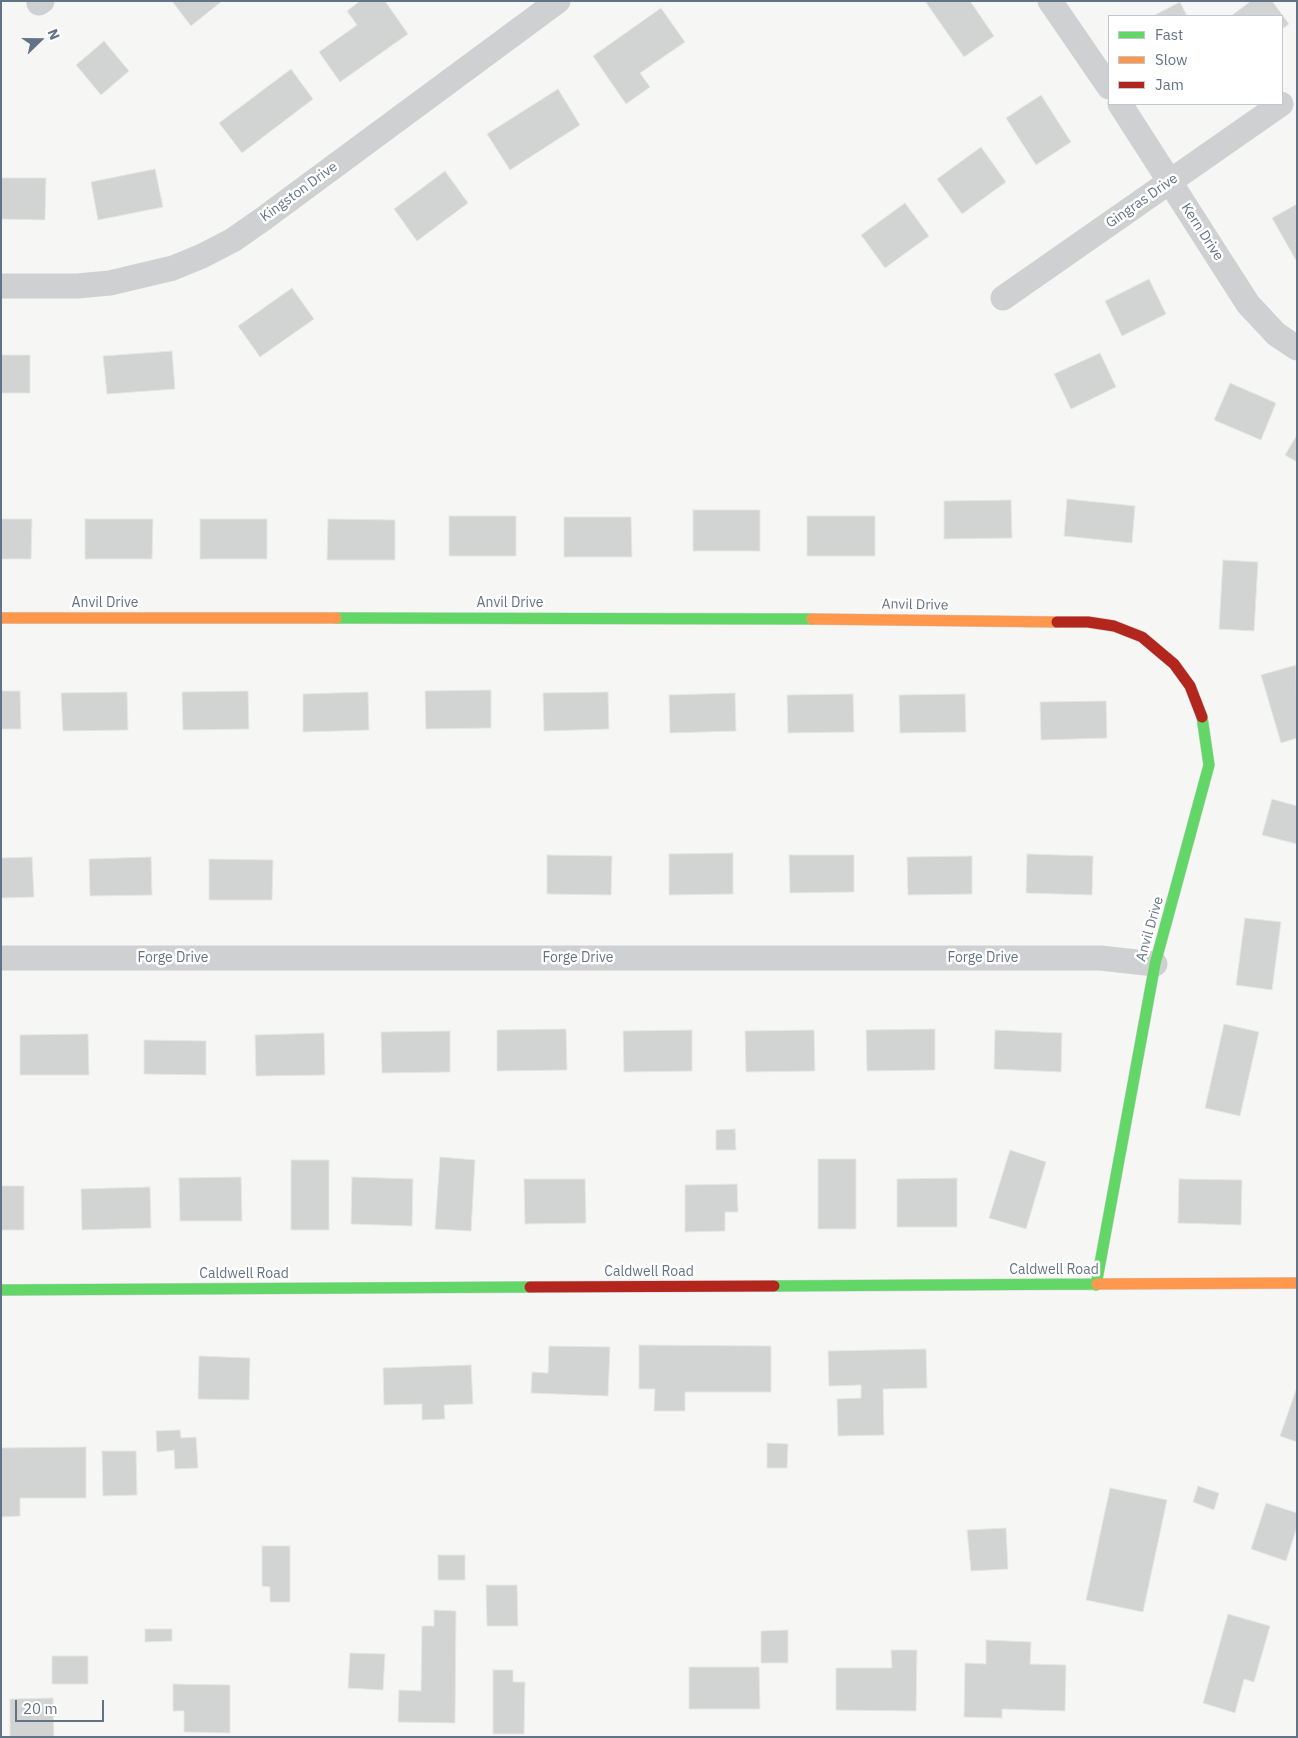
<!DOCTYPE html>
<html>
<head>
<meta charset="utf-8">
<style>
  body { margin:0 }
  #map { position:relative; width:1298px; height:1738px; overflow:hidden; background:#f6f6f4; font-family:"IBM Plex Sans",sans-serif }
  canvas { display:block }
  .frame { position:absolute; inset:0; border:2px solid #637387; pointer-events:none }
  .legend { position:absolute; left:1108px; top:15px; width:175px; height:90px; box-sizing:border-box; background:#fff; border:1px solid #c1c7cf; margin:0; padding:6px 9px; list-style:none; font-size:15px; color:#637387 }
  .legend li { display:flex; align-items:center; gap:10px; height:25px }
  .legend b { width:25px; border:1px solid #c1c7cf }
  .north { position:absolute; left:15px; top:15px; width:50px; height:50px; -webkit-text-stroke:4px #fff; paint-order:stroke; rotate:68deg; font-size:14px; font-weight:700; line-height:20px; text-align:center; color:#637387 }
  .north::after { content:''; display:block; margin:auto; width:18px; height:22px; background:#637387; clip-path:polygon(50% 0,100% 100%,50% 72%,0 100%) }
  .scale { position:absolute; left:15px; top:1700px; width:89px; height:22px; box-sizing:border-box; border:2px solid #637387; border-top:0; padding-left:6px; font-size:15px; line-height:18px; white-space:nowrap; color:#637387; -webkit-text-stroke:4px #fff; paint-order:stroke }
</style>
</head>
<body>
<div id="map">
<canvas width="1298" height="1738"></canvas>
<div class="frame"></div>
<ul class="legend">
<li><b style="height:6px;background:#63d668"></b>Fast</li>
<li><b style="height:6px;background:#ff974d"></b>Slow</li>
<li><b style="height:6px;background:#b3261e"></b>Jam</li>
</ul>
<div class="north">N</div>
<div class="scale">20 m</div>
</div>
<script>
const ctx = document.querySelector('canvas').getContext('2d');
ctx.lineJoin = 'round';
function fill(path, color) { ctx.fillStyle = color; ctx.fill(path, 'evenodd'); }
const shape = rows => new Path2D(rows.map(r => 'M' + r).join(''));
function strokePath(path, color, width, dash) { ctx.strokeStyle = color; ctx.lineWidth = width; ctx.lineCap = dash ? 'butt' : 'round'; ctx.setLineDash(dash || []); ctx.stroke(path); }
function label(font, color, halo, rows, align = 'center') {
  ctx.font = font + ' "IBM Plex Sans",sans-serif'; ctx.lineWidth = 5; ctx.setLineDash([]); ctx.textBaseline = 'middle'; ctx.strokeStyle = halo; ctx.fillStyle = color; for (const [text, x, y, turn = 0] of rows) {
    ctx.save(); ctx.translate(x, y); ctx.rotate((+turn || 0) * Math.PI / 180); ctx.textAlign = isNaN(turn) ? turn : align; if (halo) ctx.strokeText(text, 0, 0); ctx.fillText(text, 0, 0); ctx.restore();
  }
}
const building = shape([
  [172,1,222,1,191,26,172,1],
  [360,1,385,1,408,34,340,82,319,52,357,25,347,11,360,1],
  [925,1,970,1,994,36,964,57,925,1],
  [1251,1,1272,1,1289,24,1282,29,1282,16,1231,16,1251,1],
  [1180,2,1187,16,1153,16,1180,2],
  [661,8,685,42,640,73,650,87,626,104,593,56,661,8],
  [104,41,129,71,101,95,76,65,104,41],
  [291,69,313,99,242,153,219,123,291,69],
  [558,89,580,125,510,170,487,134,558,89],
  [1041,95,1071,142,1036,165,1006,118,1041,95],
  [981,147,1006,182,962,214,937,179,981,147],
  [155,169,163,207,98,220,91,182,155,169],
  [445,171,468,203,417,241,394,209,445,171],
  [1,178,46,178,45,220,1,219,1,178],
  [905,203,929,236,885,268,861,235,905,203],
  [1297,204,1297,262,1272,218,1297,204],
  [1149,279,1166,314,1122,336,1105,301,1149,279],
  [292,288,314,319,260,357,238,326,292,288],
  [172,351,175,389,107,394,103,356,172,351],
  [1100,353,1116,387,1071,409,1054,374,1100,353],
  [1,355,30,355,30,393,1,393,1,355],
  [1230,383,1276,403,1261,440,1214,420,1230,383],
  [1297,435,1297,462,1285,455,1297,435],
  [1067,499,1135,506,1132,543,1064,536,1067,499],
  [1011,500,1012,538,944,539,944,501,1011,500],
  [693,510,760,510,760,551,693,551,693,510],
  [449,516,516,516,516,556,449,556,449,516],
  [807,516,875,516,875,556,807,556,807,516],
  [564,517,631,517,632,557,564,557,564,517],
  [1,519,32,519,31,559,1,559,1,519],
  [85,519,153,519,152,559,85,559,85,519],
  [200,519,267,519,267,559,200,559,200,519],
  [328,519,395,520,395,560,327,560,328,519],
  [1223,560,1258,562,1254,631,1219,629,1223,560],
  [1296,665,1297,738,1281,743,1261,675,1296,665],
  [491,690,491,728,426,729,425,691,491,690],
  [1,691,20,691,21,729,1,729,1,691],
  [248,691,249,729,183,730,182,692,248,691],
  [127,692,128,730,63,731,61,693,127,692],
  [368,692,369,730,303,732,303,694,368,692],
  [608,692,609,729,544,731,543,693,608,692],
  [735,693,736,731,670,733,669,695,735,693],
  [853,694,854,732,788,733,787,695,853,694],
  [965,694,966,732,900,733,899,695,965,694],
  [1106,701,1107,738,1041,740,1040,702,1106,701],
  [1272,799,1297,806,1297,844,1262,835,1272,799],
  [733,853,733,894,669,895,669,854,733,853],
  [1027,854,1093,856,1092,895,1026,893,1027,854],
  [547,855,612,856,611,895,547,894,547,855],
  [789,855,854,855,854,892,790,893,789,855],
  [972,856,972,894,908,895,907,857,972,856],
  [32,857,34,897,1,898,1,858,32,857],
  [151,857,152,895,90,896,89,859,151,857],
  [209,859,273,860,272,900,209,900,209,859],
  [1245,918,1281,922,1272,990,1236,985,1245,918],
  [1224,1024,1259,1032,1240,1116,1205,1108,1224,1024],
  [566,1029,567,1070,497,1071,497,1030,566,1029],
  [935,1029,935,1070,867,1071,866,1030,935,1029],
  [692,1030,692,1071,624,1072,623,1031,692,1030],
  [814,1030,815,1071,746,1072,745,1031,814,1030],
  [995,1030,1062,1033,1061,1072,994,1069,995,1030],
  [450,1031,450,1072,382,1073,381,1032,450,1031],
  [324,1033,325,1075,256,1076,255,1035,324,1033],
  [88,1034,89,1075,20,1075,20,1035,88,1034],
  [144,1040,206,1041,206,1075,144,1074,144,1040],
  [735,1129,736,1150,716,1150,716,1130,735,1129],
  [1010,1150,1046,1162,1026,1229,989,1218,1010,1150],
  [440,1157,475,1160,471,1231,435,1229,440,1157],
  [818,1159,856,1159,856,1229,818,1229,818,1159],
  [291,1160,329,1160,329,1230,291,1230,291,1160],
  [241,1177,242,1221,180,1221,179,1178,241,1177],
  [352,1177,413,1179,412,1226,351,1224,352,1177],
  [957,1178,957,1227,897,1227,897,1179,957,1178],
  [524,1179,585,1179,586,1223,525,1224,524,1179],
  [1179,1179,1242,1180,1241,1225,1178,1223,1179,1179],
  [737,1184,738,1212,725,1212,725,1231,685,1232,685,1185,737,1184],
  [1,1186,24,1186,24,1230,1,1230,1,1186],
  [150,1187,151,1228,82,1230,81,1189,150,1187],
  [639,1345,771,1346,771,1392,685,1392,685,1411,654,1411,655,1389,639,1389,639,1345],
  [549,1346,610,1347,608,1396,531,1393,532,1372,548,1373,549,1346],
  [926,1349,927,1388,883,1389,884,1435,838,1436,837,1399,861,1398,861,1385,829,1386,828,1351,926,1349],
  [199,1356,250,1358,249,1400,198,1399,199,1356],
  [471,1365,473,1404,444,1405,445,1419,422,1420,422,1404,384,1405,383,1368,471,1365],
  [1297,1387,1297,1442,1280,1436,1297,1387],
  [180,1430,181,1438,196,1437,198,1468,175,1469,174,1450,157,1452,156,1431,180,1430],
  [767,1443,788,1444,787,1468,767,1468,767,1443],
  [86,1447,86,1498,20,1498,20,1516,1,1517,1,1448,86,1447],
  [102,1451,136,1451,137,1495,103,1496,102,1451],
  [1198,1486,1219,1493,1214,1510,1193,1502,1198,1486],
  [1110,1488,1167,1500,1143,1612,1086,1600,1110,1488],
  [1266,1503,1297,1513,1297,1527,1286,1561,1251,1549,1266,1503],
  [1006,1528,1008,1569,971,1571,967,1530,1006,1528],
  [262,1546,290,1546,290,1602,270,1602,270,1587,262,1586,262,1546],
  [438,1555,465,1555,465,1580,438,1580,438,1555],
  [486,1585,517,1585,518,1626,487,1626,486,1585],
  [434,1610,456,1611,455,1723,398,1722,399,1690,421,1691,422,1626,434,1626,434,1610],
  [1228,1614,1270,1626,1254,1682,1244,1679,1235,1713,1203,1703,1228,1614],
  [145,1629,172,1629,172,1641,145,1642,145,1629],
  [788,1630,788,1663,761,1663,761,1631,788,1630],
  [986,1640,1031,1642,1030,1664,1066,1665,1065,1711,1002,1709,1002,1718,964,1717,965,1663,986,1664,986,1640],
  [891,1650,917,1650,916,1711,836,1710,836,1668,892,1668,891,1650],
  [350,1653,385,1654,383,1690,348,1688,350,1653],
  [52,1656,88,1656,88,1684,52,1684,52,1656],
  [689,1667,759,1667,760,1709,689,1709,689,1667],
  [493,1670,513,1670,513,1682,525,1682,524,1734,493,1734,493,1670],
  [173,1684,230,1685,230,1733,184,1732,184,1711,173,1711,173,1684],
  [53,1698,54,1737,10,1737,10,1699,53,1698]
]);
const street = shape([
  [1050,1,1109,87],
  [39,3,42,1],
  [1120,104,1248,304,1276,334,1297,348],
  [1,286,77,286,110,283,173,268,202,256,233,240,263,219,558,1],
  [1003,298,1281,104],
  [1,958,1100,958,1155,964]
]);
const fast = shape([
  [336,618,812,619],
  [1096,1285,1155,964,1209,765,1202,717],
  [774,1286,1097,1284],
  [1,1290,530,1287]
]);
const slow = shape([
  [1,618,336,618],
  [812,619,1057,622],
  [1097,1284,1297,1283]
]);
const jam = shape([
  [1057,622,1088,622,1114,626,1142,637,1174,664,1190,686,1202,717],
  [530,1287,774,1286]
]);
const streetNames = [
  ["Kingston Drive",299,192,-36],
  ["Gingras Drive",1142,201,-35],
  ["Kern Drive",1202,232,57],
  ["Anvil Drive",105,603],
  ["Anvil Drive",510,603],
  ["Anvil Drive",915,605,1],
  ["Anvil Drive",1150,929,-74],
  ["Forge Drive",173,958],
  ["Forge Drive",578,958],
  ["Forge Drive",983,958],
  ["Caldwell Road",1054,1270],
  ["Caldwell Road",649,1272],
  ["Caldwell Road",244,1274]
];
fill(building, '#d2d3d3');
strokePath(building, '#e6e6e4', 1);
strokePath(fast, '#d2d4d5', 12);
strokePath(slow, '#d2d4d5', 12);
strokePath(jam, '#d2d4d5', 12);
strokePath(street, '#cfd0d1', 25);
strokePath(fast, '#63d668', 11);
strokePath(slow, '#ff974d', 11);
strokePath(jam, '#b3261e', 11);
label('14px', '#637387', '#fff', streetNames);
</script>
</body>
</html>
